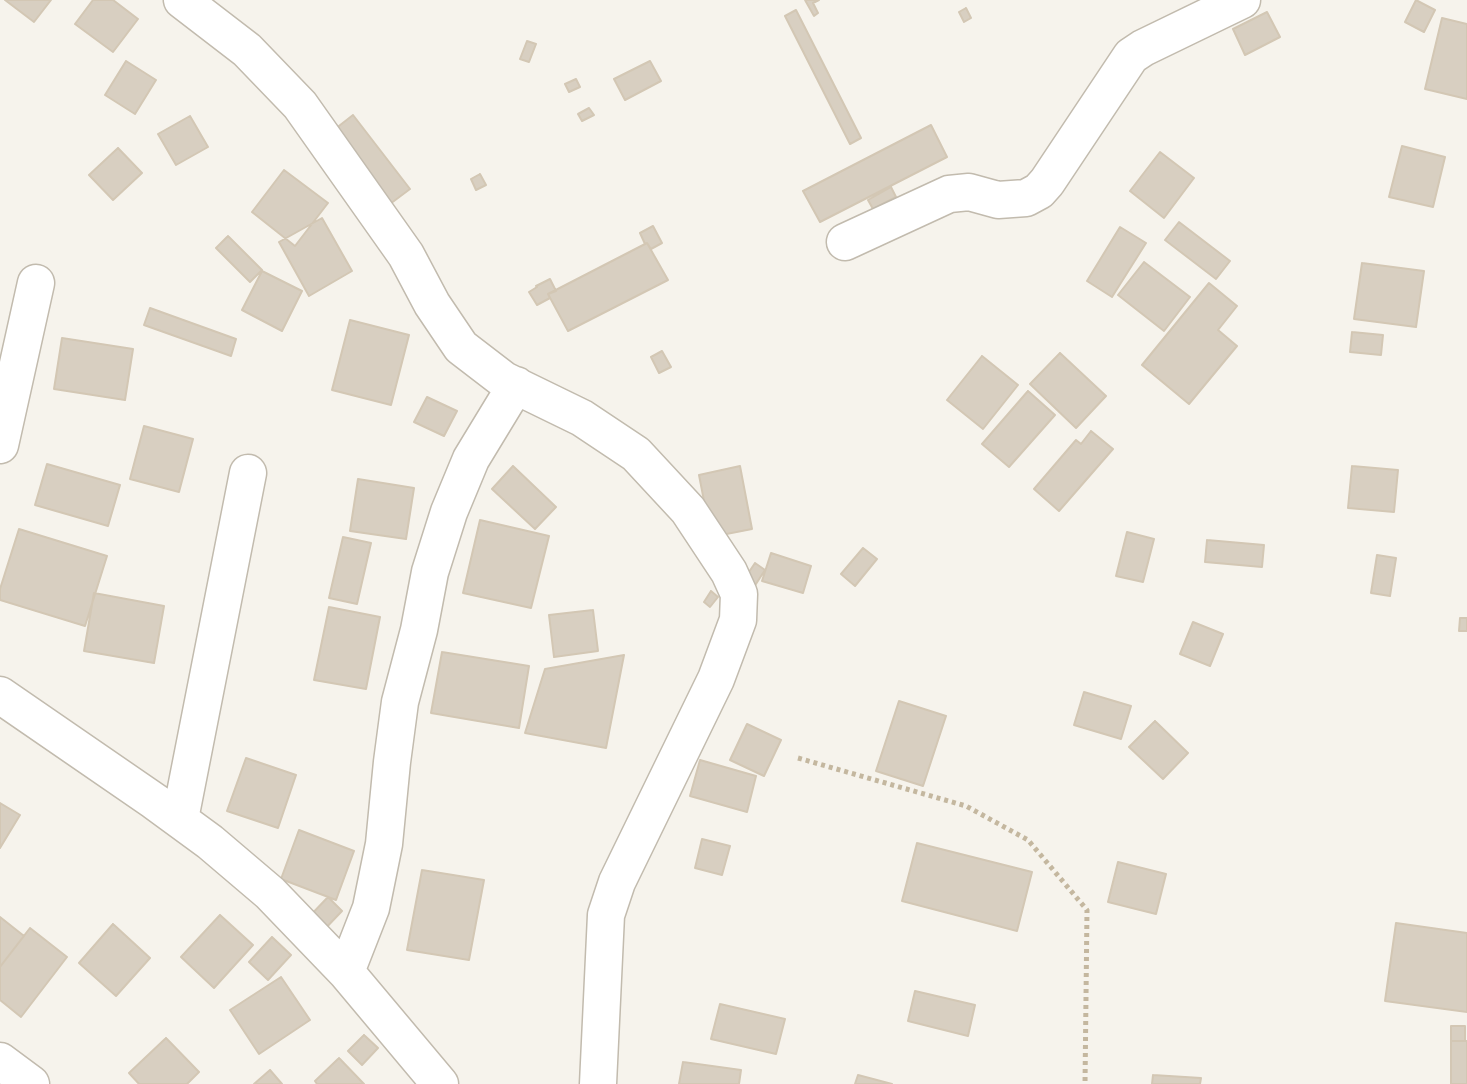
<!DOCTYPE html>
<html>
<head>
<meta charset="utf-8">
<style>
  body { margin:0 }
  canvas { display:block; background:#f6f3ec }
</style>
</head>
<body>
<canvas width="1467" height="1084"></canvas>
<script>
const ctx = document.querySelector('canvas').getContext('2d');
ctx.lineJoin = 'round';
function fill(path, color) { ctx.fillStyle = color; ctx.fill(path, 'evenodd'); }
const shape = rows => new Path2D(rows.map(r => 'M' + r).join(''));
function strokePath(path, color, width, dash) { ctx.strokeStyle = color; ctx.lineWidth = width; ctx.lineCap = dash ? 'butt' : 'round'; ctx.setLineDash(dash || []); ctx.stroke(path); }
const building = shape([
  [5,0,51,0,34,22,5,0],
  [93,0,113,0,138,19,113,52,75,24,93,0],
  [805,0,819,0,813,3,818,13,814,16,805,0],
  [1416,0,1435,10,1424,32,1405,22,1416,0],
  [966,8,971,18,964,22,959,12,966,8],
  [796,10,861,138,850,144,785,16,796,10],
  [1267,12,1280,37,1245,55,1233,29,1267,12],
  [1442,18,1467,24,1467,99,1425,89,1442,18],
  [527,41,536,44,529,62,520,59,527,41],
  [126,61,156,80,135,114,105,95,126,61],
  [650,61,661,81,625,100,614,79,650,61],
  [576,79,580,87,569,92,565,84,576,79],
  [589,108,594,115,582,121,578,114,589,108],
  [353,115,410,189,386,207,330,133,353,115],
  [190,116,208,147,176,165,158,134,190,116],
  [931,125,947,157,820,222,803,191,931,125],
  [1402,146,1445,157,1433,207,1389,197,1402,146],
  [118,148,142,173,113,200,89,175,118,148],
  [1160,152,1194,178,1164,218,1130,191,1160,152],
  [284,170,328,203,295,246,252,212,284,170],
  [480,174,486,185,476,190,471,179,480,174],
  [891,187,896,197,873,209,868,200,891,187],
  [322,218,352,271,309,296,279,242,322,218],
  [1179,222,1230,261,1216,279,1165,240,1179,222],
  [653,226,662,243,651,249,647,243,645,244,640,233,653,226],
  [1120,227,1146,243,1112,297,1087,281,1120,227],
  [228,236,262,270,250,282,216,248,228,236],
  [647,243,668,280,568,331,548,294,647,243],
  [1144,262,1190,297,1164,331,1118,295,1144,262],
  [1362,263,1424,271,1416,327,1354,319,1362,263],
  [262,271,302,291,282,331,242,310,262,271],
  [550,279,556,291,548,294,550,298,537,305,529,292,537,287,536,286,550,279],
  [1209,283,1237,306,1218,330,1237,346,1189,404,1142,365,1209,283],
  [150,308,236,339,231,356,144,325,150,308],
  [350,320,409,335,391,405,332,390,350,320],
  [1352,332,1383,335,1381,355,1350,352,1352,332],
  [62,338,133,349,125,400,54,389,62,338],
  [662,351,671,367,659,373,651,357,662,351],
  [1060,353,1106,396,1076,428,1030,384,1060,353],
  [982,356,1018,385,983,429,947,400,982,356],
  [1028,391,1055,415,1009,467,982,444,1028,391],
  [427,397,457,411,444,436,414,422,427,397],
  [144,426,193,439,179,492,130,479,144,426],
  [1091,431,1113,449,1059,511,1034,489,1076,440,1081,444,1091,431],
  [47,464,120,485,108,526,35,505,47,464],
  [513,466,556,507,535,529,492,489,513,466],
  [740,466,752,529,711,537,699,475,740,466],
  [1352,466,1398,470,1394,512,1348,508,1352,466],
  [358,479,414,488,406,539,350,531,358,479],
  [480,520,549,536,531,608,463,593,480,520],
  [19,529,107,556,85,626,0,600,0,589,19,529],
  [1127,532,1154,539,1143,582,1116,576,1127,532],
  [343,537,371,543,357,604,329,598,343,537],
  [1207,540,1264,545,1262,567,1205,562,1207,540],
  [863,548,877,559,855,586,841,574,863,548],
  [771,553,811,566,803,593,762,581,771,553],
  [1377,555,1396,558,1390,596,1371,593,1377,555],
  [755,563,765,570,754,587,743,581,755,563],
  [711,591,718,597,710,607,704,602,711,591],
  [94,593,164,606,154,663,84,651,94,593],
  [329,607,380,617,366,689,314,680,329,607],
  [593,610,598,651,554,657,549,615,593,610],
  [1460,618,1467,618,1467,631,1459,631,1460,618],
  [1193,622,1223,634,1210,666,1180,654,1193,622],
  [442,652,529,666,519,728,431,713,442,652],
  [624,655,606,748,525,733,545,669,624,655],
  [1084,692,1131,706,1121,739,1074,725,1084,692],
  [899,701,946,716,923,786,876,771,899,701],
  [1155,721,1188,753,1163,779,1129,747,1155,721],
  [747,724,781,740,764,776,730,760,747,724],
  [246,758,296,775,278,828,227,811,246,758],
  [700,760,756,776,747,812,690,796,700,760],
  [0,803,20,815,0,848,0,803],
  [299,830,354,851,336,900,281,879,299,830],
  [702,839,730,846,722,875,695,868,702,839],
  [917,843,1032,872,1017,931,902,901,917,843],
  [1118,862,1166,874,1156,914,1108,902,1118,862],
  [422,870,484,880,469,960,407,950,422,870],
  [328,897,342,911,321,933,307,919,328,897],
  [220,915,253,945,214,988,181,957,220,915],
  [0,917,24,936,0,967,0,917],
  [1396,923,1467,933,1467,1012,1385,1001,1396,923],
  [113,924,150,958,116,996,79,963,113,924],
  [30,928,67,957,21,1017,0,1000,0,967,30,928],
  [272,937,291,955,268,980,249,962,272,937],
  [281,977,310,1020,259,1054,230,1010,281,977],
  [915,991,975,1005,968,1036,908,1021,915,991],
  [720,1004,785,1019,776,1054,711,1039,720,1004],
  [1451,1026,1465,1026,1465,1041,1451,1041,1451,1026],
  [364,1035,378,1048,362,1065,348,1051,364,1035],
  [166,1038,199,1072,187,1084,139,1084,129,1073,166,1038],
  [1451,1041,1467,1041,1467,1084,1451,1084,1451,1041],
  [339,1058,364,1084,317,1084,315,1081,339,1058],
  [683,1062,741,1070,739,1084,679,1084,683,1062],
  [270,1070,282,1084,254,1084,270,1070],
  [858,1075,892,1084,855,1084,858,1075],
  [1153,1075,1201,1078,1200,1084,1152,1084,1153,1075]
]);
const path = shape([
  [798,758,966,806,1028,840,1087,910,1085,1084]
]);
const minor = shape([
  [182,0,247,50,300,105,406,255,432,304,461,347,504,380,582,418,636,454,688,510,729,572,739,594,738,620,716,679,617,882,606,915,598,1084],
  [845,242,949,194,969,192,998,200,1026,198,1039,191,1047,182,1131,56,1143,48,1242,0],
  [0,445,36,283],
  [0,695,154,801,210,842,270,893,346,972,440,1084],
  [180,819,248,473],
  [346,972,371,908,384,844,392,762,400,702,419,630,430,572,449,512,471,459,516,385],
  [0,1061,31,1084]
]);
fill(building, '#d8cfc1');
strokePath(building, '#d3c7b4', 2);
strokePath(minor, '#c2bbae', 39);
strokePath(path, '#c4b79f', 5, [4, 4]);
strokePath(minor, '#fff', 36);
</script>
</body>
</html>
